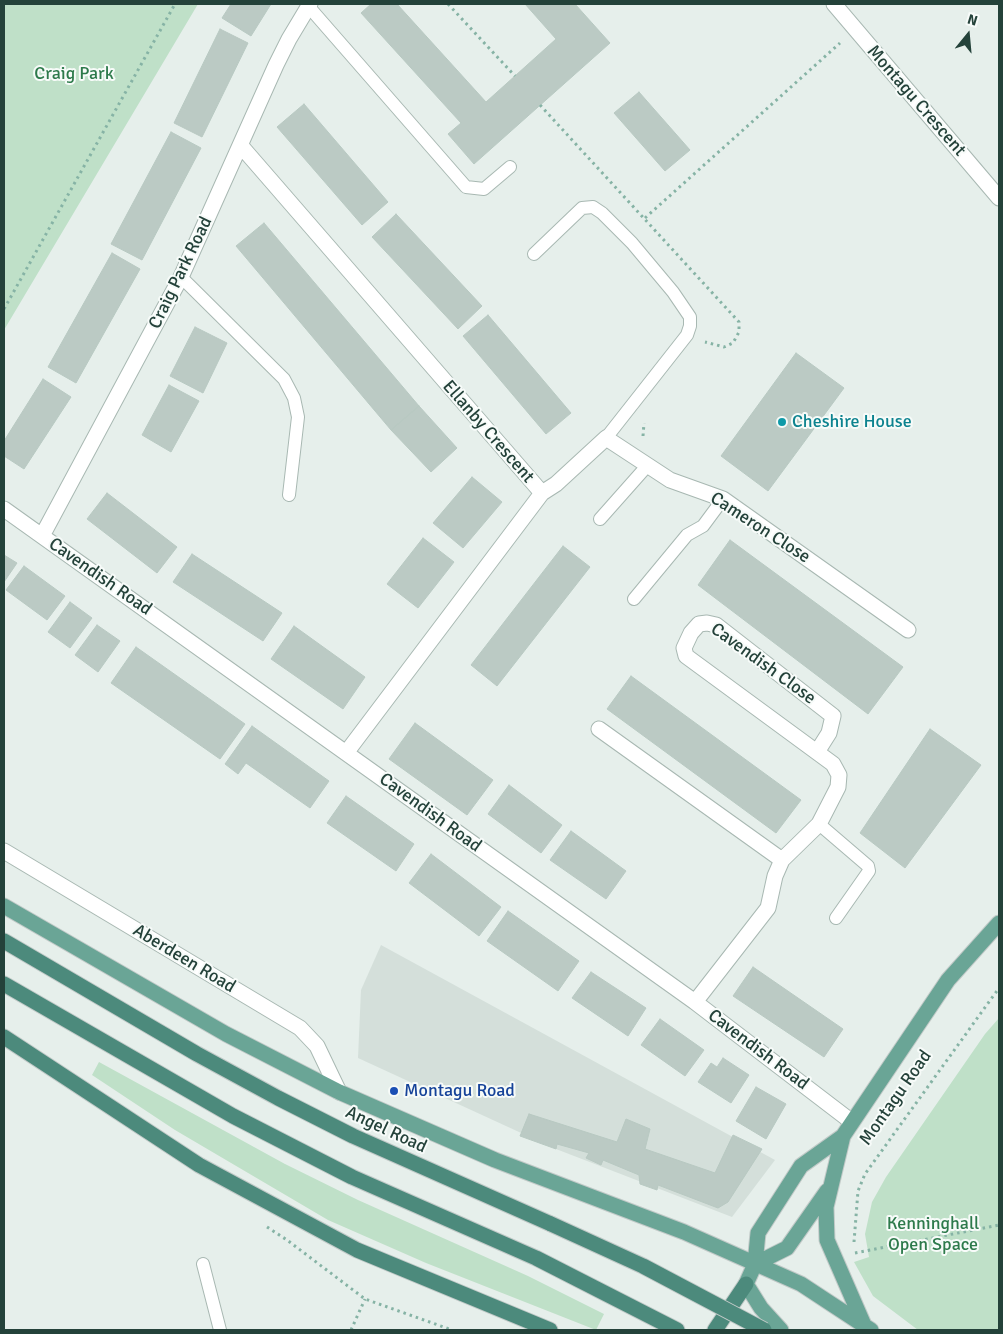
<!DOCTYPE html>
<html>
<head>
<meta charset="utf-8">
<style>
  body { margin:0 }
  #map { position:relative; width:1003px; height:1334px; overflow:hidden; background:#e6efeb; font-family:Signika,sans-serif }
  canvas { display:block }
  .frame { position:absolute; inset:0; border:5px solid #24423a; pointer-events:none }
  .north { position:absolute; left:943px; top:10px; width:50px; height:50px; -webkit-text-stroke:4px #f7fbf9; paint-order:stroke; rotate:17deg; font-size:14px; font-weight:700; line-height:20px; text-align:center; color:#24423a }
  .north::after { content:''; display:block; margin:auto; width:18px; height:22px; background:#24423a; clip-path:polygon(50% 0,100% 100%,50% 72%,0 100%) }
</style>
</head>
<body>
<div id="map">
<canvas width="1003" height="1334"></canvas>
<div class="frame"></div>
<div class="north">N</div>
</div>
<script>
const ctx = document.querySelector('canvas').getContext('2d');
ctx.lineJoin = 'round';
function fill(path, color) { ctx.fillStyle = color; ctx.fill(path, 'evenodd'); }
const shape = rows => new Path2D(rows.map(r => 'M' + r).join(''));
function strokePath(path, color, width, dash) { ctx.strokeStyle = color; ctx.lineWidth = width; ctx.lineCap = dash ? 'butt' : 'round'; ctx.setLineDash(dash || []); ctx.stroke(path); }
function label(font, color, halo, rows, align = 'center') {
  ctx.font = font + ' Signika,sans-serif'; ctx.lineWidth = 4; ctx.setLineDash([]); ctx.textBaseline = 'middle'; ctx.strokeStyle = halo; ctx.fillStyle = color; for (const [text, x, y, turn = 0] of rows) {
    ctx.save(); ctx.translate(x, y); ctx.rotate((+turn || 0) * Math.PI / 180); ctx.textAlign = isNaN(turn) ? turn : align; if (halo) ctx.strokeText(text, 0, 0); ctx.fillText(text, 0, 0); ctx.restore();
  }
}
const built = shape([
  [381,945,775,1160,732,1217,556,1149,358,1058,361,990]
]);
const green = shape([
  [4,4,198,4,4,330],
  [999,1018,999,1330,918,1330,873,1296,854,1262,869,1257,865,1234,872,1202,886,1177,985,1034],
  [99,1062,285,1164,358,1200,528,1276,604,1314,596,1330,426,1263,328,1220,175,1130,92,1075]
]);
const building = shape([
  [231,4,271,4,251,36,222,18,231,4],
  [371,4,397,4,486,102,556,39,525,4,575,4,610,43,474,164,448,134,461,123,361,13,371,4],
  [220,29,248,43,202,137,174,123,220,29],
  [639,92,690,150,665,171,614,113,639,92],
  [304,104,388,202,362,225,277,127,304,104],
  [171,132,201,148,142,260,111,244,171,132],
  [396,214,482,306,458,329,372,237,396,214],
  [264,223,419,406,391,430,236,246,264,223],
  [112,253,140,269,76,383,48,367,112,253],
  [488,315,571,413,546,434,463,336,488,315],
  [195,327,227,343,203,393,170,376,195,327],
  [796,353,844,388,768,491,721,456,796,353],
  [43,379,71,397,24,469,4,456,4,441,43,379],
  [169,385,199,401,171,452,142,435,169,385],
  [419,406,457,448,431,472,391,430,419,406],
  [472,477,502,502,463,548,433,523,472,477],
  [107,493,177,547,157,573,87,519,107,493],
  [423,538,454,562,418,608,387,584,423,538],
  [730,540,903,667,868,714,698,585,730,540],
  [563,546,590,567,497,686,471,665,563,546],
  [192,554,282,613,263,641,173,582,192,554],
  [4,555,17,563,4,582,4,555],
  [24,566,65,596,47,620,6,590,24,566],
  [70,602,92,618,70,648,48,632,70,602],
  [97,625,120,641,98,672,75,655,97,625],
  [294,626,365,677,343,709,271,659,294,626],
  [136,647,245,724,220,759,111,683,136,647],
  [631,676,801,800,776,833,607,709,631,676],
  [415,723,493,780,467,815,389,759,415,723],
  [252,726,329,781,310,808,246,763,238,774,225,764,252,726],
  [930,729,981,765,905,868,860,833,930,729],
  [509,785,562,825,541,853,488,814,509,785],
  [346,796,414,844,396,871,327,823,346,796],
  [571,831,626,871,606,899,550,860,571,831],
  [431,854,501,907,479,936,409,883,431,854],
  [508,911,579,961,558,991,487,941,508,911],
  [753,967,843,1029,824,1057,733,996,753,967],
  [591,972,646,1008,628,1036,572,998,591,972],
  [660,1019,704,1050,685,1076,641,1045,660,1019],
  [723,1058,749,1075,731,1103,698,1082,711,1063,717,1067,723,1058],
  [756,1087,786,1104,766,1139,736,1121,756,1087],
  [529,1114,617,1142,626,1119,650,1129,645,1149,715,1173,733,1135,762,1149,728,1202,718,1208,658,1185,657,1190,640,1184,639,1175,603,1160,601,1165,586,1158,589,1153,557,1144,556,1149,520,1136,529,1114]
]);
const path = shape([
  [448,4,515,76],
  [540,105,739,322,739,332,733,343,724,347,705,342],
  [645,218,840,43],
  [4,309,175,4],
  [643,436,644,423],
  [267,1227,287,1240,365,1299,452,1330],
  [854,1242,858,1191,865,1174,999,988],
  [855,1253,999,1225],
  [351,1330,365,1299]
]);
const service = shape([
  [309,7,466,187,484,189,510,167],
  [534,254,582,208,593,207,602,213,632,243,673,292,690,317,690,326,687,335,606,438],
  [181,277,284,379,294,398,298,417,289,495],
  [600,519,647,466],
  [634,599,687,535,703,526,723,499],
  [819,824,868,866,869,871,836,918],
  [203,1264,220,1330]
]);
const minor = shape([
  [834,4,999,198],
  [241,146,542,493],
  [4,509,695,1002,852,1122],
  [42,536,181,277,276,65,289,39,310,4],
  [599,729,782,860],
  [346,753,542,493,556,484,606,438,670,480,723,499,908,630],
  [4,851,300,1028,317,1046,339,1092],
  [695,1002,768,908,775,876,782,860,819,824,838,787,839,775,833,764,686,656,684,648,691,633,699,624,707,623,716,625,833,716,829,733,817,752]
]);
const primary = shape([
  [4,906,226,1034,339,1092,495,1160,684,1232,801,1284,871,1330],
  [755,1264,787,1248,827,1191],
  [864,1325,827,1240,826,1207,843,1136,948,980,999,923],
  [781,1330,761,1308,746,1284,755,1264,758,1233,801,1166,843,1136]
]);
const trunk = shape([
  [4,941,197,1054,278,1098,353,1136,551,1224],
  [4,984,233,1116,352,1177,536,1258,677,1330],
  [4,1037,199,1165,357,1250,550,1330],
  [715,1330,746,1284]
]);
const trunkBridge = shape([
  [551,1224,643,1266,764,1330]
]);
const markers = [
  [782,422,5,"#0f9aa8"],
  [394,1091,5,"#1a4fb4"]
];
const parkNames = [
  ["Craig Park",74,74],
  ["Kenninghall",933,1224],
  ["Open Space",933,1245]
];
const streetNames = [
  ["Montagu Crescent",916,101,49],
  ["Craig Park Road",181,273,-64],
  ["Ellanby Crescent",488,432,49],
  ["Cameron Close",760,528,33],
  ["Cavendish Road",100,577,35],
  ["Cavendish Close",763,664,36],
  ["Cavendish Road",430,813,36],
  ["Aberdeen Road",184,959,31],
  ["Cavendish Road",758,1050,37],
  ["Montagu Road",896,1098,-55],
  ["Angel Road",386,1130,25]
];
const cultureNames = [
  ["Cheshire House",792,422]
];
const transitNames = [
  ["Montagu Road",404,1091]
];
fill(built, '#d4dfda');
fill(green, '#bfe0c8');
fill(building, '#bbcac4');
strokePath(building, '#b8c9c2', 1);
strokePath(service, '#a8b8b2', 14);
strokePath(minor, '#a8b8b2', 17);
strokePath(primary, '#c2cac8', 17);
strokePath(trunk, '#c2cac8', 17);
strokePath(path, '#86b3a5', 3, [2.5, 4]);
strokePath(service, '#fff', 12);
strokePath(minor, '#fff', 15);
strokePath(primary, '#6aa596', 15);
strokePath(trunk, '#4c8a7c', 15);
strokePath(trunkBridge, '#c2cac8', 17, []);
strokePath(trunkBridge, '#4c8a7c', 15);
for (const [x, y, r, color] of markers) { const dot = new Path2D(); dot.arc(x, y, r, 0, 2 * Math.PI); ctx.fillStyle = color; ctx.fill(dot); strokePath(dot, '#f7fbf9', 2); }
label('18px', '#2d7a4b', '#f7fbf9', parkNames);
label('18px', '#24423a', '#f7fbf9', streetNames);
label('18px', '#0d838f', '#f7fbf9', cultureNames, 'left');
label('18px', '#164399', '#f7fbf9', transitNames, 'left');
</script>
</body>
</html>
